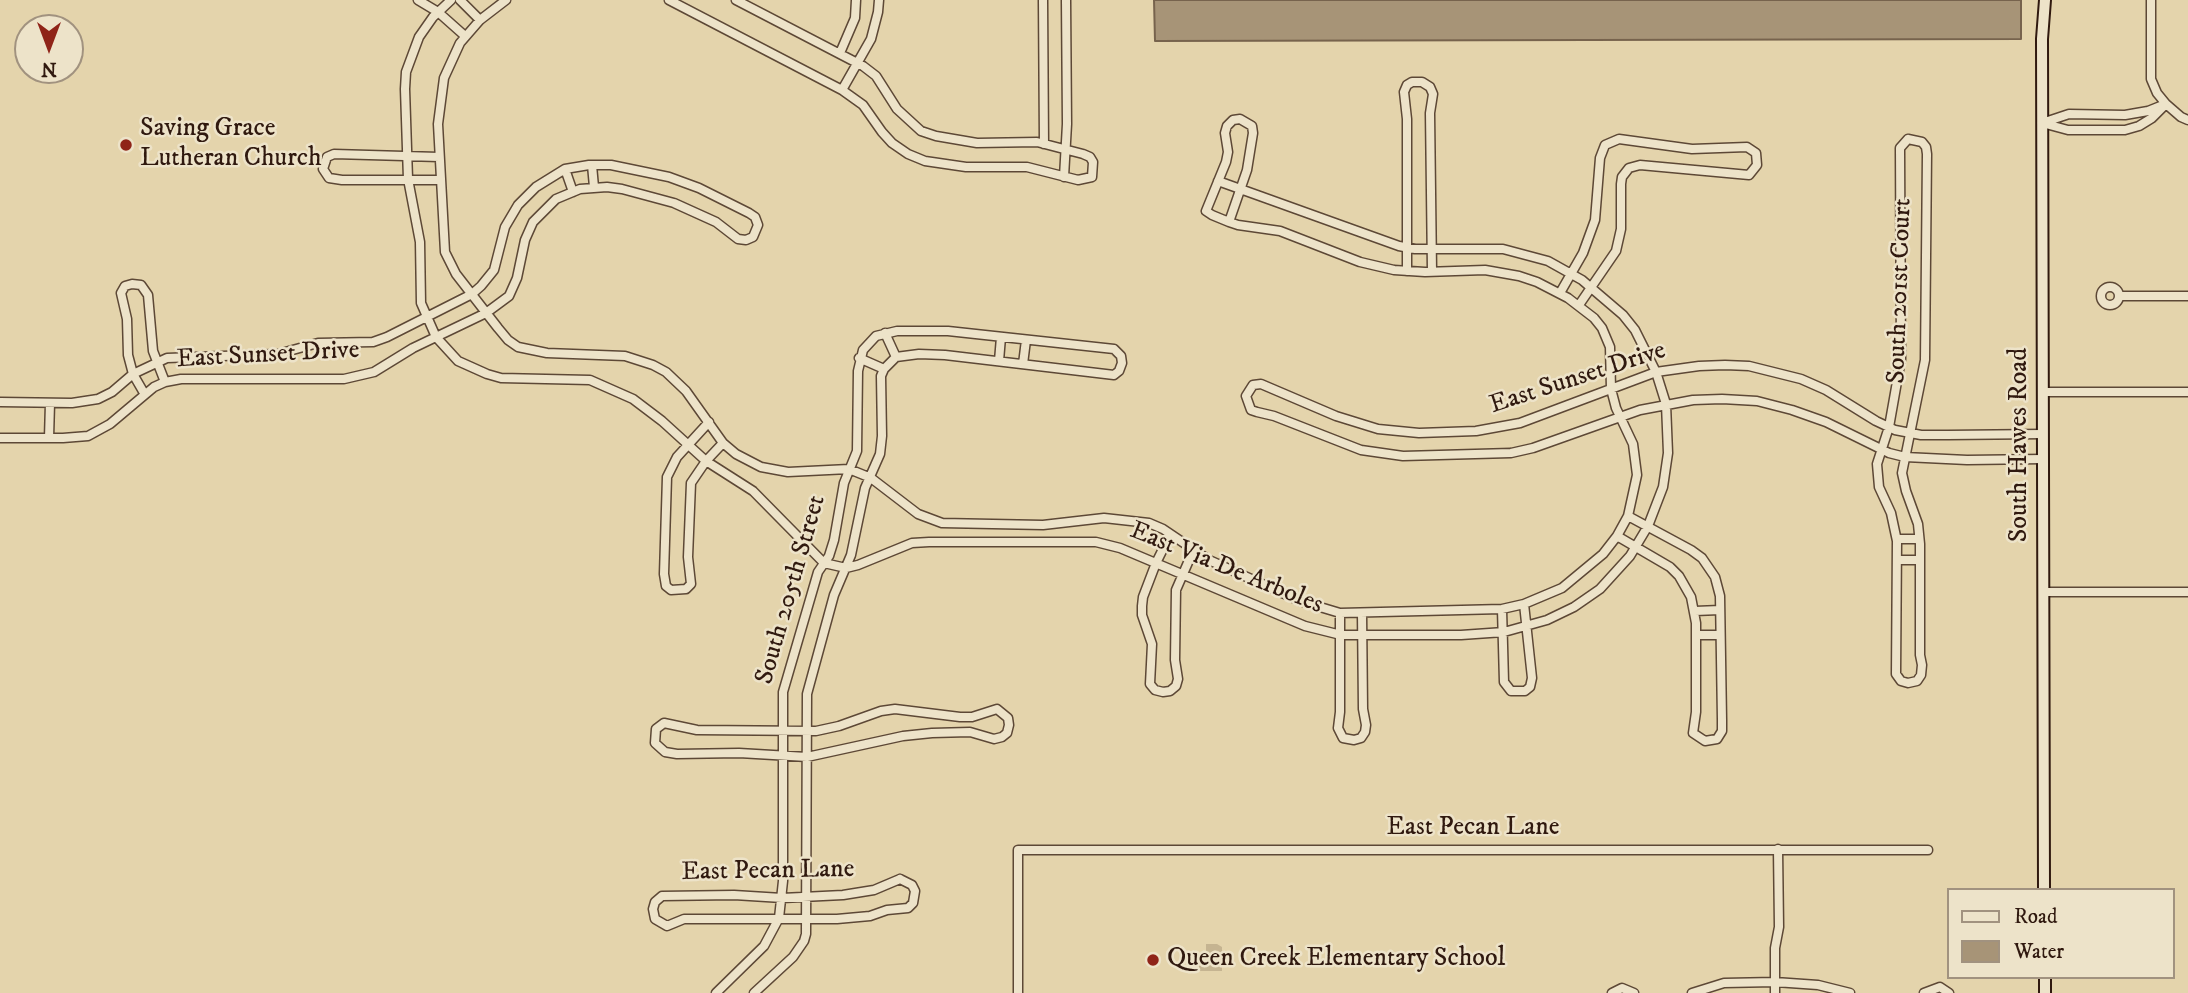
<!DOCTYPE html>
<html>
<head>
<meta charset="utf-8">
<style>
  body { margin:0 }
  #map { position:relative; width:2188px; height:993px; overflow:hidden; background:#e4d4ac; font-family:"IM FELL DW Pica",serif }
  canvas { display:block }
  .legend { position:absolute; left:1947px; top:888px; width:228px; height:91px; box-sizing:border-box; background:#ede3c9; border:2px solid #a1927f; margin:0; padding:9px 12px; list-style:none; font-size:21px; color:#30190f }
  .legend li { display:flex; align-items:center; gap:14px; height:35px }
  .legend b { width:35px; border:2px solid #a1927f }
  .north { position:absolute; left:14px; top:14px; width:70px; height:70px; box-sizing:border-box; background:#ede3c9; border:2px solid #a1927f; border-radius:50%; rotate:180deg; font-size:19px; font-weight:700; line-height:28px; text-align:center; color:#30190f }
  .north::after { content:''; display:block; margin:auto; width:24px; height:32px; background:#8f2418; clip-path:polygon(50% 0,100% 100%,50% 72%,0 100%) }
</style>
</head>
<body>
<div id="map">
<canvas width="2188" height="993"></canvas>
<ul class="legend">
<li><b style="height:9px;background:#ede3c9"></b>Road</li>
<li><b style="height:19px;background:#a79477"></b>Water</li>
</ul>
<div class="north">N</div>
</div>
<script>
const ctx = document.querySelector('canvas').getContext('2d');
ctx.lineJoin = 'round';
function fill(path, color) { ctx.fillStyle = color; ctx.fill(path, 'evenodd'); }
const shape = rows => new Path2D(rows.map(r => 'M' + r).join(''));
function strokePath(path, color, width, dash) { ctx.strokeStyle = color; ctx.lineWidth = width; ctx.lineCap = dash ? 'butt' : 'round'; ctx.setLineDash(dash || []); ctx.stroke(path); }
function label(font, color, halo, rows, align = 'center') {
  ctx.font = font + ' "IM FELL DW Pica",serif'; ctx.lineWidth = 5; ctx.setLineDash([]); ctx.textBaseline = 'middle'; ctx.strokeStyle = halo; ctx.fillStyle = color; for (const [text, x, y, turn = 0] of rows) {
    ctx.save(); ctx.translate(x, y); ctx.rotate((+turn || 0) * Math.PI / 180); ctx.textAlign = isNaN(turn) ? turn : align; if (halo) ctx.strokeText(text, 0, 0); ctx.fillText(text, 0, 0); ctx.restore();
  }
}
const green = shape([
  [1206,944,1217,944,1222,947,1222,971,1199,971,1199,956,1206,956]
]);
const water = shape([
  [1154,0,2021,0,2021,39,1155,41,1154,0]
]);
const street = shape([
  [418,0,438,12,465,36],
  [451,0,433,17,419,37,406,72,405,89,408,179,420,242,421,303,436,337,458,361,487,374,501,378,590,380,633,399,662,421,706,461,753,491,824,563,846,568,858,565,912,543,929,542,1096,542,1120,548,1305,626,1341,635,1461,635,1504,632,1547,620,1574,607,1600,589,1630,556,1648,526,1663,487,1668,453,1666,404,1656,372,1635,330,1623,315,1582,280,1548,261,1503,249,1415,249,1399,246,1218,181],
  [460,0,480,20],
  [506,0,480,20,460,43,444,78,438,124,445,252,456,274,498,328,508,340,518,347,547,353,625,356,653,365,666,372,686,391,723,443,736,454,761,467,788,472,849,469,871,478,918,514,942,523,1043,525,1104,518,1149,523,1163,529,1209,560,1300,601,1340,613,1502,609,1524,604,1562,588,1603,554,1617,536,1628,516,1637,475,1633,444,1616,408,1611,389,1610,347,1602,328,1594,318,1568,298,1537,282,1519,276,1485,270,1425,272,1394,270,1360,262,1280,231,1238,225,1229,222,1212,215,1206,211,1226,162,1228,152,1225,133,1227,126,1233,120,1240,119,1252,126,1253,133,1247,170,1229,222],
  [669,0,842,90,863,105,882,132,892,143,908,154,925,161,966,167,1027,167,1078,180,1092,177,1093,162,1090,157,1083,154,1037,142,977,143,936,136,921,131,897,109,876,76,863,66,736,0],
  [1043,0,1044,144],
  [2151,0,2151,79,2157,93,2166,104,2181,117,2188,120],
  [840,53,855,18,856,0],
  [842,90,871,39,878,12,879,0],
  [2042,123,2068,130,2125,130,2139,126,2152,118,2166,104],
  [2042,123,2069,114,2125,115,2148,111,2163,105],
  [1908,139,1922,142,1926,147,1927,154,1925,360,1902,473,1906,491,1918,524,1920,544,1920,655,1922,665,1921,675,1917,681,1908,683,1901,681,1896,674,1897,541,1891,513,1879,487,1877,464,1889,427,1901,359,1900,148,1908,139],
  [439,157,334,154,327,157,323,169,329,178,342,180,440,180],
  [592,165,594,187],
  [565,169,573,192],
  [1064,177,1067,124,1066,0],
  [1407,271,1407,119,1404,92,1407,85,1412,82,1422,82,1430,87,1433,94,1430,113,1432,271],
  '2101 296a9 9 0 1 1 18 0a9 9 0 1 1-18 0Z',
  [1560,293,1583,253,1595,220,1600,158,1605,145,1619,139,1692,149,1747,147,1756,153,1757,165,1749,175,1640,165,1629,168,1622,177,1621,184,1621,229,1616,251,1579,305],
  [2119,296,2188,296],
  [885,333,896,357],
  [859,358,884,369],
  [999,361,1001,337],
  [1023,364,1026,340],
  [2043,392,2188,392],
  [144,393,133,374,128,355,127,319,121,293,125,286,132,284,141,285,148,295,153,351,165,382],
  [0,402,72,403,98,399,112,392,133,374,167,358,278,354,318,343,373,342,387,337,472,294,481,286,494,270,505,227,518,205,536,187,565,169,589,165,611,165,669,177,699,188,749,213,755,217,758,225,753,237,746,240,738,239,716,222,674,203,622,189,607,187,580,189,556,199,533,222,525,240,517,278,509,296,486,313,413,348,374,372,344,379,181,379,165,382,154,387,110,424,88,436,63,438,0,438],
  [709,422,677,457,667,477,664,574,666,586,671,590,686,589,691,584,688,557,691,483,706,461,723,443],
  [2043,434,1948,435,1921,435,1895,430,1876,421,1826,390,1801,379,1749,366,1725,365,1699,366,1656,372,1520,423,1476,431,1419,433,1378,429,1336,416,1261,384,1253,385,1246,396,1251,410,1257,412,1274,416,1361,450,1403,456,1511,453,1533,448,1640,410,1693,400,1722,399,1757,401,1792,410,1826,422,1889,453,1905,457,1967,460,2043,459],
  [49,438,50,403],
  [1170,535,1156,563,1143,597,1142,606,1142,615,1152,644,1150,684,1155,690,1163,692,1170,691,1176,686,1178,679,1175,660,1176,590,1193,551],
  [1617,536,1670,567,1679,576,1691,597,1696,623,1696,712,1693,733,1705,741,1717,739,1722,731,1722,720,1720,596,1715,577,1702,558,1691,550,1628,516],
  [1897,539,1919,539],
  [1897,560,1920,560],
  [2044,592,2188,592],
  [1502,609,1504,682,1511,691,1525,691,1530,687,1532,678,1524,604],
  [1695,611,1720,610],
  [1340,613,1340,712,1338,728,1343,738,1354,740,1361,738,1365,732,1366,725,1363,709,1362,613],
  [1696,635,1720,635],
  [895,709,960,717,972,717,997,709,1008,718,1009,725,1007,733,1002,737,994,739,970,732,932,733,903,736,807,757,739,753,677,754,665,752,655,743,656,729,664,723,697,730,816,731,839,726,881,711,895,709],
  [900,879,912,885,915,891,913,903,908,908,887,910,870,916,837,919,684,919,667,926,655,919,653,909,655,902,662,896,734,895,782,898,843,895,874,890,900,879],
  [716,993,764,946,779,918,783,881,783,692,818,572,829,556,834,540,844,483,857,451,858,371,863,350,876,336,897,331,948,331,1114,349,1121,356,1122,363,1119,371,1114,375,945,355,919,354,896,357,884,369,881,376,882,436,880,454,865,488,851,555,834,595,807,694,806,934,804,941,793,957,754,993],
  [1018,993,1018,850,1928,850],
  [1612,993,1622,988,1634,993],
  [1692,993,1724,983,1775,982,1818,985,1850,993],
  [1775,993,1775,948,1779,927,1778,849],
  [1924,993,1940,987,1949,993]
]);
const secondary = shape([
  [2044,890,2042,39,2045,0],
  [2045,977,2045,993]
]);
const markers = [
  [126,145,7,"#8f2418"],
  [1153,960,7,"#8f2418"]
];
const poiNames = [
  ["Saving Grace",140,130],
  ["Lutheran Church",140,160],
  ["Queen Creek Elementary School",1167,960]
];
const streetNames = [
  ["South 201st Court",1901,291,-88],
  ["East Sunset Drive",268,356,-3],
  ["East Sunset Drive",1578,379,-18],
  ["South Hawes Road",2021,445,-90],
  ["East Via De Arboles",1226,569,22],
  ["South 205th Street",792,590,-74],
  ["East Pecan Lane",1473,829],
  ["East Pecan Lane",768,872,-1]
];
fill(green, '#c5b491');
fill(water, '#a79477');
strokePath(water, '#77634d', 2);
strokePath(street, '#5d4836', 11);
strokePath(secondary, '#30190f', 14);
strokePath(street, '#ede3c9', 8);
strokePath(secondary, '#ede3c9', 10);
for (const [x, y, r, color] of markers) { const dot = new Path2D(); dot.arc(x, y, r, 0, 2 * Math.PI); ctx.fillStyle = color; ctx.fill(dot); strokePath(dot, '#ede3c9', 2.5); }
label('26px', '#30190f', '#ede3c9', poiNames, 'left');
label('26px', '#30190f', '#ede3c9', streetNames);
</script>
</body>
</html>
